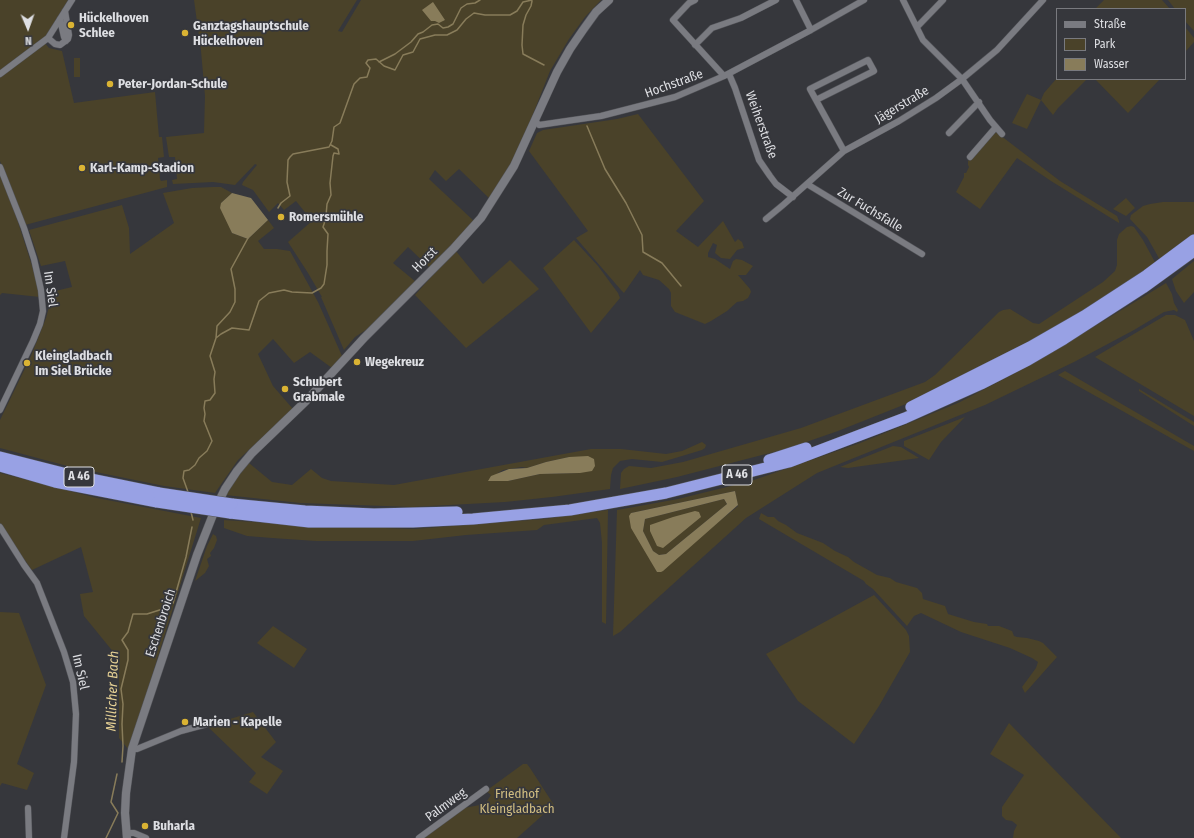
<!DOCTYPE html>
<html>
<head>
<meta charset="utf-8">
<style>
  body { margin:0 }
  #map { position:relative; width:1194px; height:838px; overflow:hidden; background:#36373c; font-family:"Fira Sans Condensed",sans-serif }
  canvas { display:block }
  .legend { position:absolute; left:1056px; top:8px; width:130px; height:72px; box-sizing:border-box; background:#36373c; border:1px solid #797a7f; margin:0; padding:5px 7px; list-style:none; font-size:12px; color:#dedfe3 }
  .legend li { display:flex; align-items:center; gap:8px; height:20px }
  .legend b { width:20px; border:1px solid #797a7f }
  .north { position:absolute; left:8px; top:8px; width:40px; height:40px; -webkit-text-stroke:3px #36373c; paint-order:stroke; rotate:178deg; font-size:11px; font-weight:700; line-height:16px; text-align:center; color:#dedfe3 }
  .north::after { content:''; display:block; margin:auto; width:14px; height:18px; background:#dedfe3; clip-path:polygon(50% 0,100% 100%,50% 72%,0 100%) }
</style>
</head>
<body>
<div id="map">
<canvas width="1194" height="838"></canvas>
<ul class="legend">
<li><b style="height:5px;background:#7a7b81"></b>Straße</li>
<li><b style="height:11px;background:#4a4229"></b>Park</li>
<li><b style="height:11px;background:#887c5a"></b>Wasser</li>
</ul>
<div class="north">N</div>
</div>
<script>
const ctx = document.querySelector('canvas').getContext('2d');
ctx.lineJoin = 'round';
function fill(path, color) { ctx.fillStyle = color; ctx.fill(path, 'evenodd'); }
const shape = rows => new Path2D(rows.map(r => 'M' + r).join(''));
function strokePath(path, color, width, dash) { ctx.strokeStyle = color; ctx.lineWidth = width; ctx.lineCap = dash ? 'butt' : 'round'; ctx.setLineDash(dash || []); ctx.stroke(path); }
function label(font, color, halo, rows, align = 'center') {
  ctx.font = font + ' "Fira Sans Condensed",sans-serif'; ctx.lineWidth = 3.5; ctx.setLineDash([]); ctx.textBaseline = 'middle'; ctx.strokeStyle = halo; ctx.fillStyle = color; for (const [text, x, y, turn = 0] of rows) {
    ctx.save(); ctx.translate(x, y); ctx.rotate((+turn || 0) * Math.PI / 180); ctx.textAlign = isNaN(turn) ? turn : align; if (halo) ctx.strokeText(text, 0, 0); ctx.fillText(text, 0, 0); ctx.restore();
  }
}
const green = shape([
  [0,0,68,0,43,41,49,48,62,51,74,103,155,92,159,137,162,137,164,157,158,158,160,179,161,181,167,180,167,187,25,225,0,161],
  [194,0,357,0,338,31,342,32,361,0,601,0,585,17,569,39,550,71,512,167,491,200,459,169,446,181,435,170,429,179,475,222,430,268,408,247,393,263,416,282,387,309,372,326,355,337,344,350,321,297,322,297,308,273,288,242,312,221,296,201,284,210,278,203,269,212,253,190,242,185,243,182,257,165,255,164,235,185,213,182,173,184,172,180,177,179,175,157,169,157,166,137,204,133,205,96,201,51],
  [1104,0,1162,0,1170,9,1095,9],
  [1168,0,1194,0,1194,31,1185,21,1185,9,1175,9],
  [1185,27,1194,38,1194,42,1185,52],
  [74,58,80,58,80,77,74,77],
  [1057,78,1087,79,1058,108,1053,115,1041,100,1027,129,1012,123,1027,94,1041,100,1044,93],
  [1095,79,1160,79,1128,113],
  [638,114,704,201,676,231,698,247,723,221,735,242,738,239,742,242,744,248,737,250,730,259,721,258,715,253,717,245,713,243,708,253,708,257,715,259,730,269,733,261,736,259,742,260,753,266,746,275,738,275,750,289,751,292,748,298,743,301,737,302,727,311,711,321,705,324,675,312,671,306,671,293,669,289,659,280,643,275,640,270,624,293,621,290,576,238,588,231,529,151,537,133,543,130,617,119],
  [996,132,1060,181,1117,216,1119,221,1119,223,1051,181,1017,158,980,209,956,192,964,177,964,173,966,173,969,167,968,165,968,161],
  [0,172,18,222,34,272,40,297,2,293,0,295],
  [213,187,221,187,232,193,221,203,232,233,248,239,268,220,274,228,258,241,264,249,277,249,290,251,318,302,342,356,332,368,310,352,294,363,273,339,258,354,273,386,293,409,238,460,215,493,164,486,71,467,0,448,0,420,31,356,46,318,49,307,47,293,72,287,65,261,41,266,29,230,122,205,129,228,130,254,174,223,163,193,192,188],
  [1126,198,1135,208,1126,216,1113,209],
  [1163,202,1194,202,1194,237,1160,260,1147,237,1130,219,1131,215,1143,206,1150,204],
  [1131,226,1134,227,1143,240,1157,266,1076,319,926,396,838,431,789,448,677,477,620,489,621,473,624,469,629,466,651,468,683,462,801,428,925,382,935,375,999,312,1003,310,1010,309,1033,323,1039,324,1103,282,1115,271,1117,265,1117,240,1119,234,1127,227],
  [574,240,598,266,618,293,620,298,591,333,543,268],
  [455,250,483,284,510,260,539,289,466,348,415,295],
  [1194,261,1194,292,1184,303,1176,291,1172,279],
  [1166,283,1172,294,1174,303,1178,310,1177,312,1174,310,1164,312,1134,330,1074,362,985,405,817,473,746,518,620,632,613,636,617,510,678,499,751,481,860,443,907,424,960,402,1036,362],
  [735,491,738,506,657,572,631,513],
  [1166,315,1175,315,1185,320,1194,341,1194,416,1095,357],
  [1065,371,1194,446,1194,451,1058,375],
  [1139,389,1194,422,1194,426,1139,391],
  [965,417,941,442,929,460,904,446,904,441],
  [702,442,706,445,705,448,702,450,662,462,632,459,620,461,613,468,611,475,610,489,552,497,505,502,412,507,300,503,225,495,236,478,249,463,272,482,292,485,311,469,322,478,331,481,394,485,591,449,621,449,666,454,682,451],
  [569,457,578,457,580,473,540,474,508,481,491,481,498,473,503,470,522,467,527,468,546,462],
  [893,446,901,447,919,458,848,468,840,467],
  [0,473,97,498,201,518,129,750,119,738,119,659,84,616,80,594,93,592,81,547,32,570,4,531,0,528],
  [724,499,727,504,666,554,659,555,653,551,643,531,645,519],
  [608,510,606,624,602,622,602,543,600,523,597,518,544,525,537,530,466,535,413,541,316,541,272,538,247,536,224,528,224,520,298,525,414,529,544,519],
  [761,513,768,517,774,517,778,521,786,525,797,533,823,543,835,551,848,557,854,562,877,575,890,578,896,582,917,588,922,593,923,599,945,606,948,614,974,622,987,624,988,626,999,626,1012,631,1014,636,1017,637,1027,638,1039,641,1043,643,1057,657,1025,693,1022,687,1036,668,1038,662,1032,658,1010,648,961,632,921,613,914,616,907,626,873,589,866,584,864,581,759,519],
  [213,534,216,536,217,540,214,548,210,553,211,556,207,559,209,566,205,573,195,581,207,546],
  [874,595,906,630,909,636,910,652,879,706,854,744,798,701,766,654],
  [0,612,19,613,46,685,17,764,34,773,27,790,2,783,0,786],
  [273,626,307,649,294,668,257,643],
  [253,712,276,742,261,757,283,771,267,794,249,782,256,773,207,726],
  [1009,723,1121,838,1013,838,1014,831,1017,825,1012,821,1006,820,1002,816,1002,807,1024,775,990,754],
  [523,764,527,764,530,768,554,805,517,838,422,838,464,808,485,804,491,795,486,791]
]);
const water = shape([
  [433,2,445,20,439,23,435,21,431,21,422,10],
  [232,193,251,198,268,220,248,239,232,233,220,208,221,203],
  [588,456,594,459,595,466,592,471,580,473,540,474,508,481,488,481,491,476,509,469,527,468,546,462,569,457],
  [735,491,738,505,663,571,661,572,657,572,631,528,629,516,631,513],
  [724,499,727,504,666,554,659,555,653,551,643,531,645,519],
  [695,511,699,512,701,517,663,548,657,546,650,531,650,525,673,517]
]);
const stream = shape([
  [532,1,531,6,526,15,523,25,522,45,523,54,544,65],
  [379,62,395,54,411,42,418,34,423,32,432,25,438,24,443,28,448,27,453,24,461,8,467,4,475,3,480,0],
  [587,126,605,169,626,203,642,235,643,252,662,263,681,286],
  [278,208,281,203,290,196,287,182,288,160,290,157,293,154,329,147,332,141,334,127,340,123,354,84,360,78,367,77,370,68,366,63,368,60,376,59,384,66,395,70,403,55,413,52,420,39,435,35,447,35,457,30,466,19,474,13,485,15,510,15,517,11,523,2,532,0],
  [216,338,221,334,232,328,249,330,259,301,269,293,284,290,292,292,312,293,321,288,324,284,327,265,327,251,328,234,323,227,324,224,326,216,327,204,331,195,330,183,333,156,334,153,339,154,338,149,331,145],
  [188,492,183,478,184,471,189,470,195,465,199,458,207,451,212,441,204,421,205,414,204,408,205,401,210,400,215,393,214,379,215,372,210,356,216,338,217,326,230,312,235,302,235,289,231,269,248,238],
  [191,512,193,520],
  [173,603,186,557,192,527],
  [122,762,123,746,122,724,123,704,121,689,128,660,128,650,122,640,128,632,133,614,147,614,169,607],
  [106,838,118,813,111,802,117,774]
]);
const minor = shape([
  [695,0,689,3,673,20,724,76],
  [796,0,811,30],
  [903,0,923,40,962,79,990,120,1002,134],
  [60,19,64,37,66,41],
  [917,27,943,0],
  [48,38,55,44,60,45,68,39,69,35,65,11],
  [695,45,712,28,741,18,776,0],
  [0,74,48,38,72,0],
  [729,74,735,88,759,160,770,176,776,184,793,197],
  [816,100,874,71,868,60,810,89,816,100,844,151],
  [535,121,539,125,601,116,675,97,724,76,811,30,864,0],
  [949,133,979,102],
  [970,157,996,127],
  [0,167,24,228,34,259,41,290,43,311,40,324,33,341,0,410],
  [807,184,922,254],
  [766,219,783,205,844,151,899,121,936,98,962,79,997,50,1043,0],
  [0,527,24,565,37,583,64,652,73,682,76,714,74,762,64,838],
  [132,749,137,749,181,731,207,724],
  [28,808,29,838],
  [126,833,134,833,146,838],
  [419,838,486,789]
]);
const tertiary = shape([
  [127,838,125,813,126,793,132,749,197,555,216,507,225,489,237,471,252,453,306,401,364,338,454,248,481,218,514,166,557,72,570,49,583,30,596,12,609,0]
]);
const motorway = shape([
  [911,407,1030,347,1084,316,1147,275,1194,240],
  [0,457,71,475,159,493],
  [769,460,806,448],
  [0,466,55,482,157,502],
  [232,504,305,511,374,514,457,512],
  [230,513,309,522,413,522,473,519,570,510,666,493,789,462,905,418,981,384,1028,360,1064,339,1143,288,1194,251]
]);
const motorwayBridge = shape([
  [159,493,232,504],
  [157,502,230,513]
]);
const markers = [
  [71,25,4,"#dab333"],
  [185,33,4,"#dab333"],
  [110,84,4,"#dab333"],
  [82,168,4,"#dab333"],
  [281,217,4,"#dab333"],
  [357,362,4,"#dab333"],
  [27,363,4,"#dab333"],
  [285,389,4,"#dab333"],
  [185,722,4,"#dab333"],
  [145,826,4,"#dab333"]
];
const shields = [
  [737,475,30],
  [79,477,30]
];
const shieldNames = [
  ["A 46",737,475],
  ["A 46",79,477]
];
const poiNames = [
  ["Hückelhoven",79,18],
  ["Schlee",79,33],
  ["Ganztagshauptschule",193,26],
  ["Hückelhoven",193,41],
  ["Peter-Jordan-Schule",118,84],
  ["Karl-Kamp-Stadion",90,168],
  ["Romersmühle",289,217],
  ["Kleingladbach",35,356],
  ["Im Siel Brücke",35,371],
  ["Wegekreuz",365,362],
  ["Schubert",293,382],
  ["Grabmale",293,397],
  ["Marien - Kapelle",193,722],
  ["Buharla",153,826]
];
const streetNames = [
  ["Hochstraße",674,84,-20],
  ["Jägerstraße",902,105,-31],
  ["Weiherstraße",761,125,70],
  ["Zur Fuchsfalle",870,210,31],
  ["Horst",425,260,-45],
  ["Im Siel",50,289,82],
  ["Eschenbroich",161,623,-72],
  ["Im Siel",80,672,77],
  ["Palmweg",446,805,-36]
];
const parkNames = [
  ["Friedhof",517,794],
  ["Kleingladbach",517,809]
];
const waterNames = [
  ["Millicher Bach",113,691,-88]
];
fill(green, '#4a4229');
fill(water, '#887c5a');
strokePath(stream, '#887c5a', 1.5);
strokePath(minor, '#535459', 7);
strokePath(tertiary, '#535459', 9);
strokePath(motorway, '#535459', 12);
strokePath(minor, '#7a7b81', 6);
strokePath(tertiary, '#7a7b81', 8);
strokePath(motorway, '#98a1e4', 11);
strokePath(motorwayBridge, '#535459', 12, []);
strokePath(motorwayBridge, '#98a1e4', 11);
for (const [x, y, r, color] of markers) { const dot = new Path2D(); dot.arc(x, y, r, 0, 2 * Math.PI); ctx.fillStyle = color; ctx.fill(dot); strokePath(dot, '#36373c', 1.5); }
for (const [x, y, w] of shields) { const box = new Path2D(); box.roundRect(x - w / 2, y - 10, w, 20, 3); ctx.fillStyle = '#36373c'; ctx.fill(box); strokePath(box, '#dedfe3', 1); }
label('bold 12px', '#dedfe3', null, shieldNames);
label('bold 13px', '#dedfe3', '#36373c', poiNames, 'left');
label('13px', '#dedfe3', '#36373c', streetNames);
label('13px', '#d1bd81', '#36373c', parkNames);
label('italic 14px', '#e5d094', '#36373c', waterNames);
</script>
</body>
</html>
